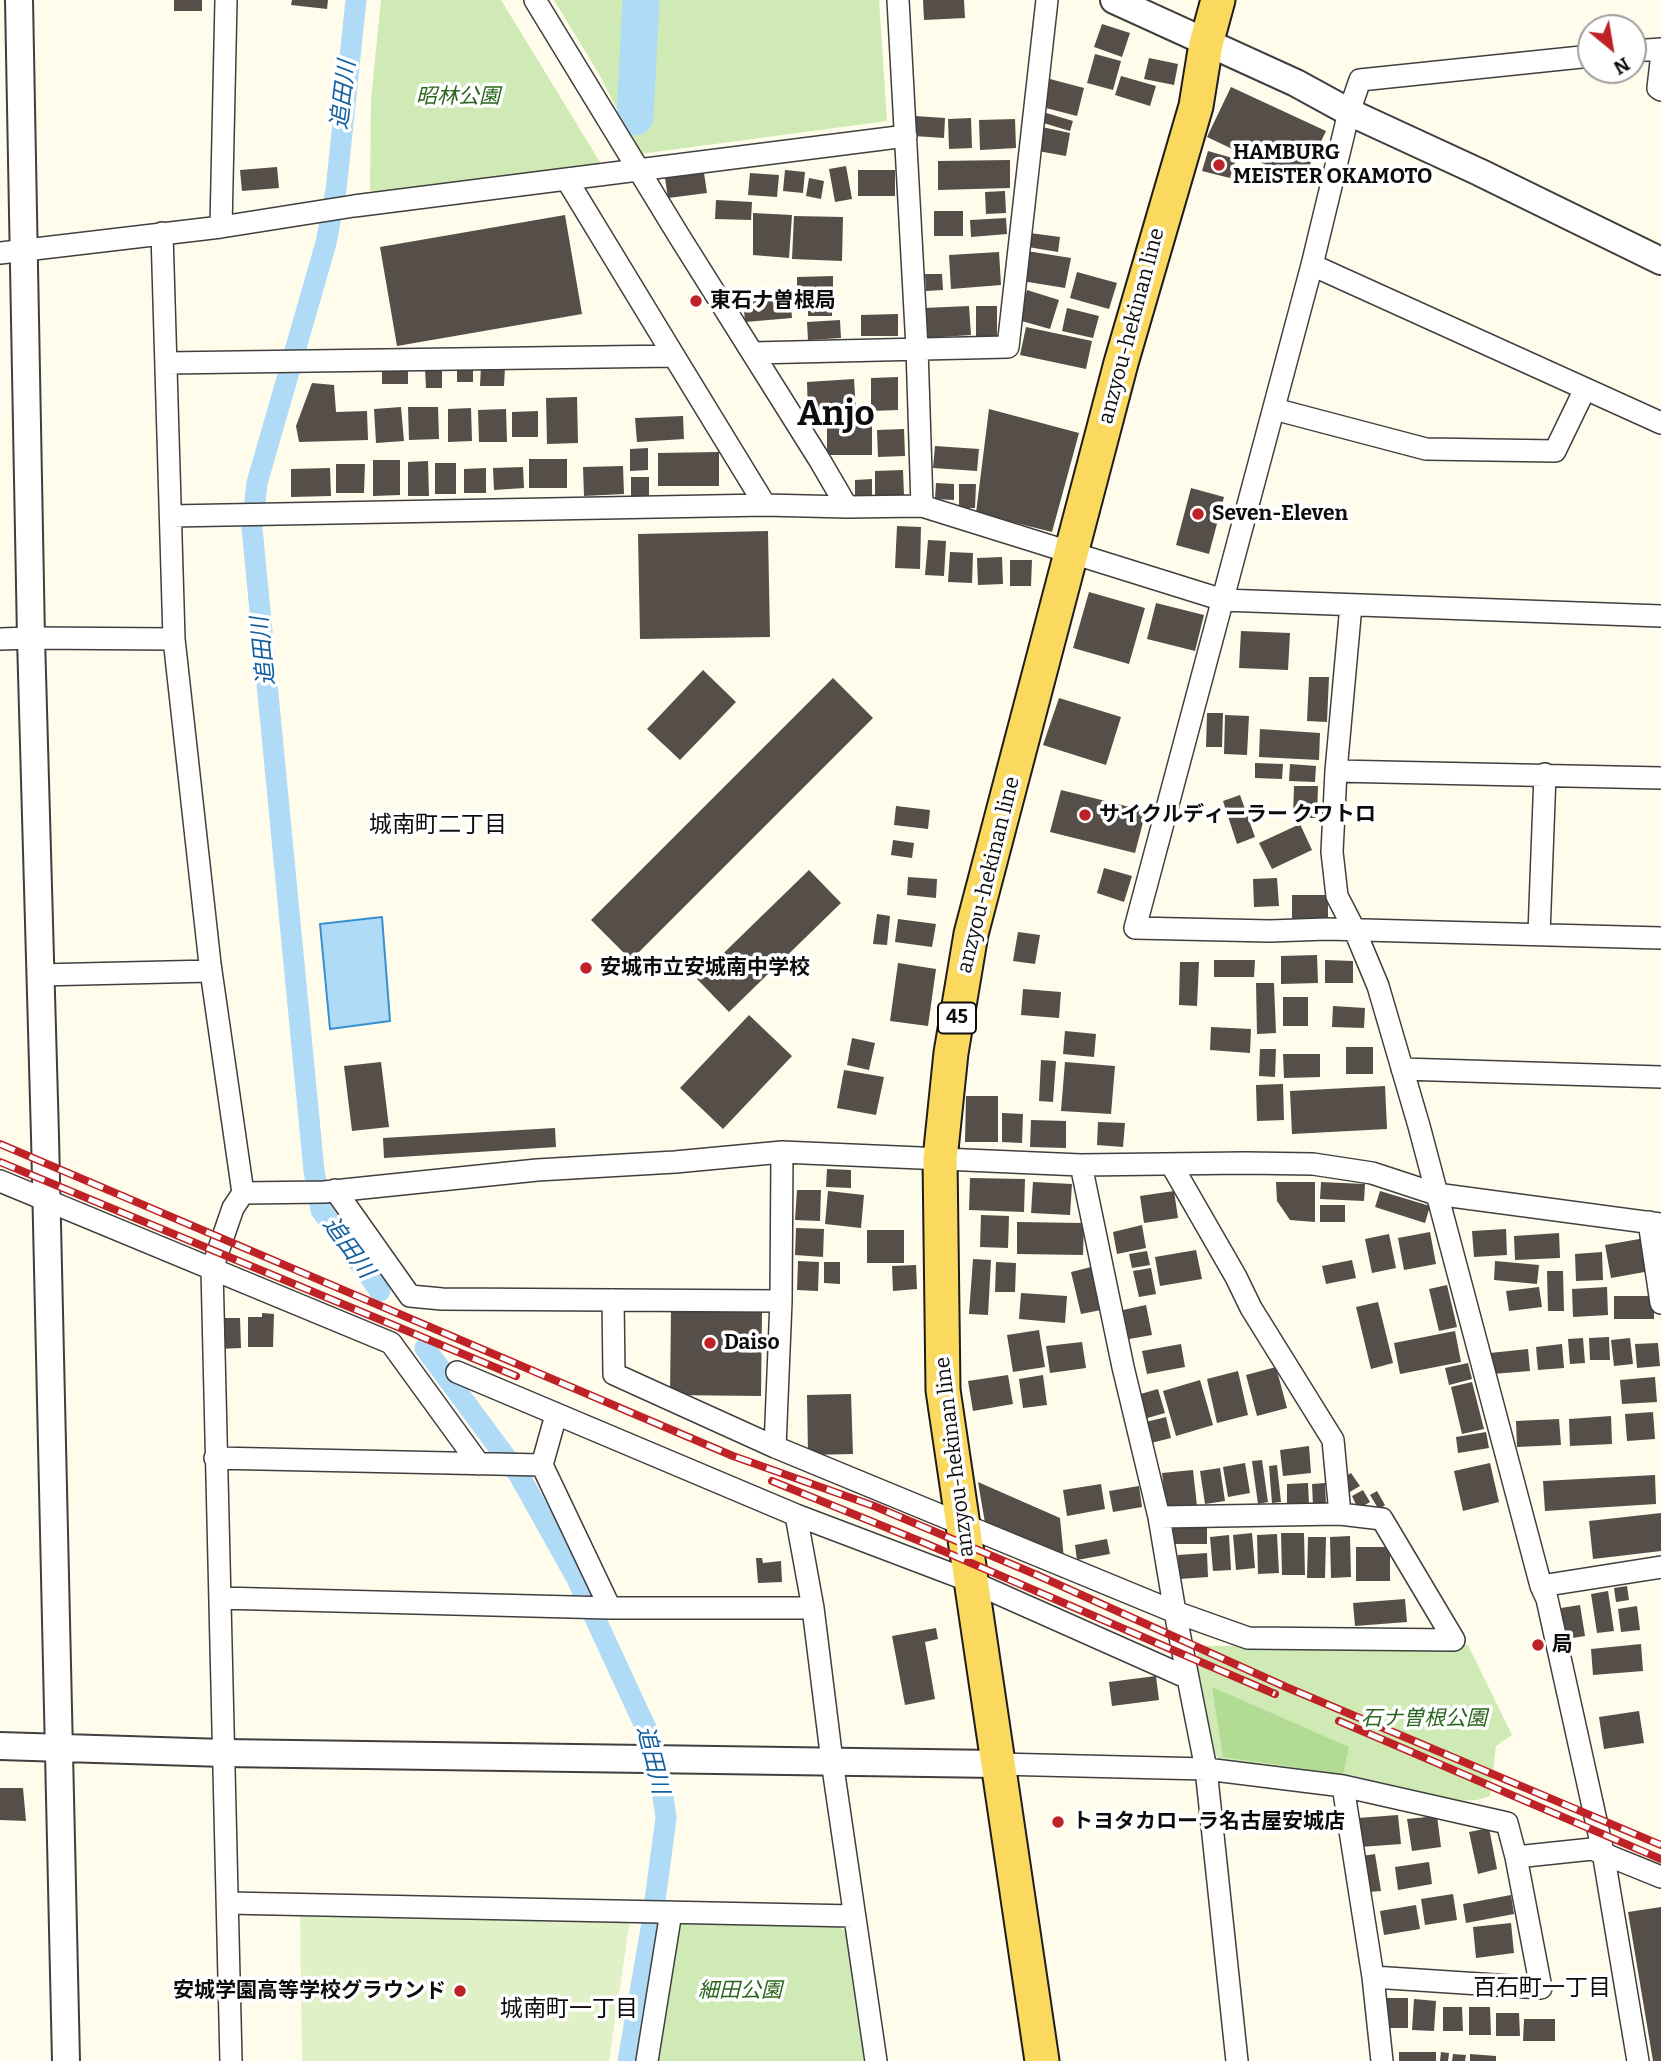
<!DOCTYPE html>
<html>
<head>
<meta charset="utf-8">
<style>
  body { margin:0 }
  #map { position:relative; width:1661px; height:2061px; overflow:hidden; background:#fffcec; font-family:Bitter,serif }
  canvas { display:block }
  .north { position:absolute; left:1577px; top:14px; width:70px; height:70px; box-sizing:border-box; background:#fff; border:2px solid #9e9e9e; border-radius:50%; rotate:150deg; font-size:19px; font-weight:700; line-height:28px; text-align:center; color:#0c0c0c }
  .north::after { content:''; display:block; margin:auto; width:24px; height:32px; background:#bf2226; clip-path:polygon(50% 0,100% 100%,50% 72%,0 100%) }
</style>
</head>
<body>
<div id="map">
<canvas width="1661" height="2061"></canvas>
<div class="north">N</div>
</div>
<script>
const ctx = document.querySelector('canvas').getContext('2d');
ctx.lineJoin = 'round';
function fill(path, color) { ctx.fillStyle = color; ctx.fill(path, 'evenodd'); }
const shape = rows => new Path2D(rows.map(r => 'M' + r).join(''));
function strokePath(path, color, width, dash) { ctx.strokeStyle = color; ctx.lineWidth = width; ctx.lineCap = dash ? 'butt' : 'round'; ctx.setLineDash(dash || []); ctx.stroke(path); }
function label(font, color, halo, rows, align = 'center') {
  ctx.font = font + ' Bitter,"Noto Sans JP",serif'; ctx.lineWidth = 7; ctx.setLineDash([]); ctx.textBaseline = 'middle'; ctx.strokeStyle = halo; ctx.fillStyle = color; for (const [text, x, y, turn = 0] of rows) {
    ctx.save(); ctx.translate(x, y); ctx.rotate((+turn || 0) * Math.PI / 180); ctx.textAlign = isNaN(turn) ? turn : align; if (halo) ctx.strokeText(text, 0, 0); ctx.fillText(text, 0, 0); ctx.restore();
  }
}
const green = shape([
  [381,0,501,0,603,167,384,196,370,190,371,99],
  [554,0,879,0,887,121,640,154,599,74],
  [1468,1645,1512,1735,1496,1746,1490,1796,1477,1800,1456,1801,1365,1779,1218,1759,1211,1743,1196,1657,1205,1646],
  [682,1920,837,1925,846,1932,865,2061,652,2061,675,1926]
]);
const forest = shape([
  [1212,1687,1349,1747,1343,1774,1223,1757]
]);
const pitch = shape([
  [300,1915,630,1920,609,2061,302,2061]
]);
const water = shape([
  [382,917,390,1021,330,1029,320,924,382,917]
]);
const canal = shape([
  [356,0,336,190,326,243,257,483,252,528,314,1171,321,1210,380,1291],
  [425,1348,519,1475,577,1579,650,1737,661,1781,666,1818,652,1923,628,2061]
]);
const river = shape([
  [635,117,641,0]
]);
const building = shape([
  [174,0,202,0,202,11,174,11],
  [292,0,328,0,327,9,291,5],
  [923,0,964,0,965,18,924,20],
  [1102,24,1130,33,1122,57,1094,47],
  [1095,54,1121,61,1113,90,1087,83],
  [1149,58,1178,64,1174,85,1144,79],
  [1121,76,1156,86,1150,106,1115,95],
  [1050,79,1084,88,1077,116,1042,107],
  [1231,87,1326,131,1302,182,1207,137],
  [1043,112,1073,121,1070,131,1040,122],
  [915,116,945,118,944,138,914,136],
  [971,118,972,148,949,149,948,119],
  [1015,119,1016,148,980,150,979,120],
  [1042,127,1070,133,1066,156,1038,151],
  [1208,151,1236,159,1230,178,1202,171],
  [1010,160,1010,188,938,190,938,161],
  [846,166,852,199,835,202,829,169],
  [277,167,279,188,242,191,240,170],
  [785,170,805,172,803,193,783,191],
  [858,170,895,170,895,196,858,196],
  [704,173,707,193,668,198,665,178],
  [750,173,779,175,777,197,748,195],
  [809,178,824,181,821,199,806,196],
  [1005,191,1006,213,986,214,985,192],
  [716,200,752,202,751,220,715,219],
  [934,211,963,211,963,236,934,236],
  [753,213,792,215,789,258,753,255],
  [565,215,582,314,397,346,380,247],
  [794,216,843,217,842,261,792,259],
  [1006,218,1007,234,971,237,970,220],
  [1030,233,1060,237,1058,252,1028,247],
  [1027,251,1071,258,1065,288,1022,281],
  [999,252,1001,285,951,289,949,255],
  [1077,272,1117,283,1109,309,1070,298],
  [925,274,942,274,943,290,926,291],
  [833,276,833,296,797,296,797,277],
  [1027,290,1059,300,1050,329,1018,320],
  [696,293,703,304,695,309,688,298],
  [790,293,792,318,745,322,743,297],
  [832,302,832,316,808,316,808,303],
  [969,306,971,335,926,338,924,308],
  [976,306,997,306,997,339,976,340],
  [1067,308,1099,316,1093,338,1062,331],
  [898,314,898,336,861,336,861,315],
  [840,320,841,338,808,340,807,322],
  [1026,327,1092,341,1086,369,1020,355],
  [457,366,473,366,473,382,457,382],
  [481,366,505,367,504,386,480,386],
  [425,368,442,368,442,388,426,388],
  [382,369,408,369,408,384,382,384],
  [898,377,898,410,871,411,871,378],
  [854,379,856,410,808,412,807,382],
  [312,383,334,385,336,412,367,411,368,440,299,442,296,426],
  [577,397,578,443,547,444,546,398],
  [401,407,404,441,376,443,374,409],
  [408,407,438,407,439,439,409,440],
  [471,408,472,441,448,442,448,409],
  [506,409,507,442,479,442,478,410],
  [989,409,1079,433,1052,532,976,513],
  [538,411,538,437,512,437,512,412],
  [683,416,684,439,637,442,635,418],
  [872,422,872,455,827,455,827,423],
  [904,429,905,456,878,457,877,430],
  [935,446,979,449,977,471,933,468],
  [648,448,648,470,630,471,630,449],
  [719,452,719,486,658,486,658,453],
  [529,459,567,459,567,488,529,488],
  [373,460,400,460,400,495,373,496],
  [428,461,429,496,408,496,408,462],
  [435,463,456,463,456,494,435,494],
  [336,464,365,464,364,493,336,493],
  [623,466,624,494,584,496,583,467],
  [523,467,524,488,494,490,493,468],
  [330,468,331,496,291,497,291,469],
  [486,468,486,493,464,493,464,469],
  [903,470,904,495,875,495,875,471],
  [631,477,649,477,649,500,631,501],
  [872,479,872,495,855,496,855,480],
  [936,483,954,484,954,500,935,499],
  [959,484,976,484,975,508,959,508],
  [1191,488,1224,497,1209,554,1176,545],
  [897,526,921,527,920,569,895,568],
  [768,531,770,637,640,639,638,534],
  [928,540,946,541,944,576,925,575],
  [950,552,973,553,972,583,948,582],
  [1002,557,1003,584,978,585,977,558],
  [1010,560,1032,560,1031,586,1010,586],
  [1089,592,1145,608,1129,664,1073,648],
  [1156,603,1204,615,1195,651,1147,639],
  [1241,631,1290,633,1288,670,1239,668],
  [703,670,736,702,680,760,647,729],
  [1309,677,1329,677,1327,722,1307,721],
  [833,678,873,718,631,960,591,920],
  [1059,698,1121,717,1106,765,1043,745],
  [1207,713,1223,713,1222,747,1206,747],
  [1225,715,1249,716,1247,755,1224,754],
  [1260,729,1320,733,1319,760,1259,757],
  [1255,763,1283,764,1282,779,1255,778],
  [1290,764,1316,766,1315,782,1289,781],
  [1294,786,1318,786,1317,818,1293,818],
  [1061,790,1146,811,1135,853,1050,832],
  [1240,795,1255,837,1237,844,1223,801],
  [896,806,930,810,928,829,894,825],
  [1300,824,1312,850,1272,869,1259,843],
  [893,840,914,843,912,858,891,855],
  [1104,868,1132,876,1124,902,1097,893],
  [809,870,841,903,729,1012,697,979],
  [908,877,937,879,936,898,907,895],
  [1277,878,1279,906,1254,907,1253,879],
  [1292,895,1328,895,1328,920,1292,921],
  [877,914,890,916,887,945,873,944],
  [898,919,936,924,932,947,895,942],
  [1018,932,1040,935,1035,964,1013,961],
  [1317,955,1318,983,1281,984,1281,956],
  [1214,960,1255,960,1254,977,1214,977],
  [1325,960,1353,961,1353,983,1325,983],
  [1180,962,1199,962,1197,1006,1179,1005],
  [898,963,936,969,928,1026,890,1021],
  [1256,983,1274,983,1276,1033,1257,1034],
  [1023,989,1061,992,1059,1018,1021,1015],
  [1283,997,1308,997,1308,1026,1283,1026],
  [1333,1006,1365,1008,1364,1028,1332,1027],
  [749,1015,792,1056,723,1129,680,1088],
  [1211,1027,1251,1029,1250,1053,1210,1050],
  [1065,1031,1096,1034,1094,1057,1063,1054],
  [852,1038,875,1043,869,1070,847,1065],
  [1346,1047,1373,1047,1373,1074,1346,1074],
  [1260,1049,1276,1049,1275,1077,1259,1076],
  [1283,1054,1320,1054,1320,1077,1284,1078],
  [1041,1060,1056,1061,1053,1102,1039,1101],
  [381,1062,389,1127,352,1131,344,1066],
  [1065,1062,1115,1066,1111,1114,1061,1111],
  [844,1070,884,1077,876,1115,837,1108],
  [1283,1084,1284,1120,1257,1121,1256,1085],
  [1385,1086,1387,1129,1292,1134,1290,1091],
  [966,1096,998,1096,998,1142,965,1142],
  [1002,1113,1023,1114,1022,1143,1002,1142],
  [1031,1120,1066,1121,1066,1148,1030,1147],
  [1098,1122,1125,1123,1123,1147,1097,1145],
  [555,1128,556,1147,384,1158,383,1138],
  [827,1169,851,1170,851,1188,826,1187],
  [970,1178,1025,1179,1024,1212,969,1210],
  [1033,1182,1072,1184,1070,1215,1031,1213],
  [1276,1182,1315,1182,1315,1222,1290,1220,1277,1201],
  [1321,1182,1365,1184,1364,1201,1320,1199],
  [797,1190,821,1190,820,1221,795,1220],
  [828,1191,864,1195,861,1228,825,1224],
  [1174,1191,1178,1218,1144,1223,1140,1196],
  [1380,1191,1430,1206,1425,1223,1375,1207],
  [1320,1205,1345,1205,1345,1222,1320,1222],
  [981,1215,1009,1216,1008,1248,980,1247],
  [1017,1222,1084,1223,1083,1255,1017,1254],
  [1142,1225,1146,1248,1117,1254,1113,1232],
  [796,1228,824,1229,823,1257,795,1255],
  [1506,1229,1507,1255,1474,1257,1472,1231],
  [867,1230,904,1230,904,1263,867,1263],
  [1430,1232,1436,1264,1404,1270,1398,1238],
  [1559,1233,1560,1258,1515,1260,1514,1236],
  [1389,1234,1396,1268,1372,1273,1365,1239],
  [1645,1238,1650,1271,1611,1278,1605,1245],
  [1196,1250,1202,1279,1160,1286,1155,1257],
  [1147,1251,1150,1265,1132,1268,1129,1254],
  [1602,1252,1603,1280,1576,1281,1575,1254],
  [973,1259,991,1260,988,1315,969,1314],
  [1352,1260,1356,1278,1326,1284,1322,1266],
  [798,1261,819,1262,818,1291,797,1290],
  [1495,1261,1539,1265,1537,1284,1494,1280],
  [824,1262,840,1262,840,1284,824,1283],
  [996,1262,1016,1263,1015,1292,995,1292],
  [916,1265,917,1289,893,1291,892,1266],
  [1091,1267,1101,1310,1081,1314,1071,1272],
  [1151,1268,1156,1294,1139,1297,1133,1271],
  [1547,1271,1563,1271,1564,1311,1548,1311],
  [1447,1285,1457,1327,1439,1331,1429,1289],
  [1539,1287,1542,1307,1509,1311,1506,1291],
  [1607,1287,1608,1315,1573,1317,1572,1289],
  [1021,1293,1067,1296,1065,1323,1019,1319],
  [1614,1296,1654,1296,1654,1319,1614,1319],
  [1378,1302,1393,1363,1371,1369,1356,1307],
  [1146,1305,1152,1335,1129,1339,1123,1310],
  [671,1311,762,1312,761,1396,670,1395],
  [262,1313,274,1314,273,1347,248,1347,248,1317,262,1317],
  [216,1318,240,1318,241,1348,217,1349],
  [1039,1330,1045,1367,1013,1372,1007,1335],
  [1455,1331,1461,1362,1400,1374,1394,1343],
  [1609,1337,1610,1360,1590,1360,1589,1338],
  [1583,1338,1585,1363,1570,1364,1568,1339],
  [1630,1338,1633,1364,1614,1366,1611,1340],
  [1082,1342,1086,1368,1050,1373,1046,1346],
  [1658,1343,1660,1366,1637,1368,1635,1344],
  [1181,1344,1185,1367,1147,1374,1142,1351],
  [1562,1344,1564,1368,1538,1370,1536,1347],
  [1528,1349,1530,1371,1492,1374,1490,1353],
  [1468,1363,1472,1379,1449,1385,1445,1368],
  [1276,1367,1287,1408,1257,1416,1246,1375],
  [1238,1371,1248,1415,1217,1423,1207,1379],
  [1008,1375,1013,1404,973,1411,968,1381],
  [1043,1375,1047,1405,1023,1408,1019,1379],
  [1655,1377,1657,1402,1622,1404,1620,1380],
  [1200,1380,1213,1425,1176,1436,1163,1391],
  [1472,1382,1484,1429,1462,1434,1451,1387],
  [1158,1389,1165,1413,1144,1419,1137,1395],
  [851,1394,853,1454,808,1455,807,1395],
  [1653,1412,1655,1439,1627,1441,1625,1414],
  [1611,1416,1612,1444,1570,1446,1569,1419],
  [1166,1417,1171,1438,1151,1443,1146,1422],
  [1559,1419,1561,1445,1517,1447,1516,1421],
  [1486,1432,1489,1448,1458,1453,1456,1437],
  [1309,1446,1311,1473,1283,1476,1280,1450],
  [1262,1460,1268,1502,1258,1504,1252,1461],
  [1245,1463,1250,1493,1228,1497,1223,1467],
  [1490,1463,1499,1502,1463,1511,1454,1471],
  [1277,1465,1281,1502,1272,1503,1269,1466],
  [1220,1468,1225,1501,1205,1504,1200,1471],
  [1193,1470,1197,1506,1166,1509,1162,1473],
  [1351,1473,1360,1486,1348,1493,1340,1480],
  [1655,1475,1656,1504,1545,1511,1543,1481],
  [978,1482,1060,1518,1064,1559,985,1523],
  [1308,1483,1309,1505,1287,1505,1287,1484],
  [1325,1483,1326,1505,1313,1506,1312,1484],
  [1101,1484,1105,1509,1067,1516,1063,1490],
  [1139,1486,1142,1507,1113,1512,1109,1491],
  [1363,1490,1370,1502,1358,1509,1352,1496],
  [1377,1491,1385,1505,1379,1510,1370,1495],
  [1661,1513,1661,1551,1593,1559,1589,1521],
  [1173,1526,1207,1526,1207,1544,1173,1544],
  [1252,1533,1255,1568,1236,1570,1233,1535],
  [1281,1533,1304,1533,1305,1575,1282,1575],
  [1277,1534,1279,1573,1258,1574,1257,1535],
  [1229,1535,1231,1570,1213,1571,1210,1537],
  [1350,1536,1351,1577,1331,1578,1330,1537],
  [1308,1537,1326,1537,1325,1578,1307,1578],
  [1107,1539,1110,1554,1077,1560,1075,1545],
  [1356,1547,1390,1547,1390,1581,1356,1581],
  [1207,1553,1208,1577,1179,1579,1178,1555],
  [756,1558,762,1558,763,1563,781,1561,782,1582,758,1583],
  [1627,1586,1629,1600,1616,1602,1614,1588],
  [1608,1591,1614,1631,1597,1633,1591,1594],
  [1405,1599,1407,1622,1355,1626,1353,1603],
  [1580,1605,1585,1636,1566,1639,1561,1608],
  [1637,1606,1640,1630,1621,1632,1618,1609],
  [936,1628,938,1639,925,1642,935,1699,905,1705,892,1636],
  [1534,1639,1543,1640,1542,1652,1533,1651],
  [1641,1644,1643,1671,1593,1675,1591,1649],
  [1156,1676,1159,1700,1112,1706,1109,1682],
  [1639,1711,1644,1743,1604,1749,1599,1717],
  [0,1788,23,1788,26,1821,0,1820],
  [1398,1815,1401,1844,1360,1847,1358,1818],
  [1437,1816,1441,1847,1412,1851,1407,1819],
  [1489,1828,1497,1869,1478,1874,1469,1832],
  [1375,1854,1381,1891,1368,1892,1362,1856],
  [1429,1862,1432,1884,1398,1890,1395,1867],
  [1453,1894,1457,1920,1425,1925,1421,1899],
  [1511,1895,1514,1914,1466,1923,1463,1904],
  [1416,1905,1420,1929,1384,1935,1380,1911],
  [1661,1907,1661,2061,1653,2061,1628,1912],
  [1511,1923,1514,1953,1476,1958,1473,1927],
  [1387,1998,1408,1998,1408,2028,1388,2028],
  [1414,1999,1436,2001,1434,2031,1412,2030],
  [1443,2007,1462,2007,1463,2031,1443,2031],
  [1469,2007,1490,2007,1491,2035,1469,2035],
  [1496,2013,1519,2013,1520,2036,1496,2036],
  [1524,2019,1555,2019,1555,2041,1523,2041],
  [1399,2052,1436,2052,1436,2061,1399,2061],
  [1441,2052,1449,2053,1448,2061,1440,2061],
  [1453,2054,1466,2055,1465,2061,1452,2061],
  [1470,2054,1496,2056,1496,2061,1470,2061]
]);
const minor = shape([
  [535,0,679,236,819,459,847,507],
  [898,0,917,348,922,506,1223,600,1661,616],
  [1633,51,1661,49],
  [1591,56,1360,80,1349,112,1312,265,1135,928,1270,931,1327,929,1661,938],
  [1661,62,1658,88,1661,90],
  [567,180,674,356],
  [221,227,226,0],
  [162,233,174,639,210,964,243,1193],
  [0,253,221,227,354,206,906,136],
  [1312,265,1661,423],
  [753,353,1008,347,1047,0],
  [166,363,674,356,765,505],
  [1274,409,1426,449,1555,451,1585,389],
  [171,516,765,505,847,507,922,506],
  [1351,605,1336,771,1332,852,1337,896,1355,931,1378,986,1419,1126,1541,1586,1547,1599,1603,1852,1638,2061],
  [0,639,31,638,174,639],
  [1336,771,1661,778],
  [1539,934,1545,774],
  [39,975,211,971],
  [1402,1069,1661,1077],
  [1081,1165,1123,1367,1159,1517,1175,1612,1248,1638,1454,1640,1382,1519,1340,1514,1333,1440,1251,1308,1236,1277,1171,1164],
  [0,1181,391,1343,479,1464],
  [335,1190,410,1296,442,1299,781,1301,775,1447,614,1374,613,1300],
  [1649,1222,1661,1303],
  [781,1301,782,1152],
  [457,1372,796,1515,970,1581,1188,1678,1206,1769,1237,2061],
  [775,1447,1175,1612,1188,1678],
  [215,1458,542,1465,610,1608],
  [542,1465,556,1415],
  [796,1515,813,1608,832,1761,876,2061],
  [1159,1517,1340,1514],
  [1541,1586,1661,1567],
  [220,1598,610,1608,813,1608],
  [997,1764,1206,1769,1343,1786,1373,1977,1382,2061],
  [1343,1786,1507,1823,1516,1857,1592,1849,1661,1877],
  [228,1903,854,1916],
  [1373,1977,1541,1988,1516,1857],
  [231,2061,212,1269,233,1208,243,1193,324,1192,537,1170,675,1162,782,1152,1081,1165,1245,1163,1313,1164,1372,1173,1436,1194,1661,1224],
  [647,2061,671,1912]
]);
const tertiary = shape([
  [19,0,31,638,45,1136,66,2061],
  [1114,0,1296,83,1349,112,1479,172,1661,261],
  [0,1746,224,1753,997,1764]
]);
const primary = shape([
  [1042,2061,943,1390,940,1159,951,1053,971,934,1121,363,1196,106,1206,44,1218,0]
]);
const rail = shape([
  [0,1144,733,1456,874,1506,1037,1575,1286,1687,1661,1845],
  [0,1162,516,1376],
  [772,1481,927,1544,1275,1694],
  [1339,1721,1661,1859]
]);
const markers = [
  [1219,165,7,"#bf2226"],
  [696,301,7,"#bf2226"],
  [1198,514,7,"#bf2226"],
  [1085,815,7,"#bf2226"],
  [586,968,7,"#bf2226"],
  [710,1343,7,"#bf2226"],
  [1538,1645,7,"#bf2226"],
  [1058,1822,7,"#bf2226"],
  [460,1991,7,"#bf2226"]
];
const shields = [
  [957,1018,38]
];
const shieldNames = [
  ["45",957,1018]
];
const parkNames = [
  ["昭林公園",458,97],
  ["石ナ曽根公園",1424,1719],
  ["細田公園",740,1991]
];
const poiNames = [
  ["HAMBURG",1233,153],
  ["MEISTER OKAMOTO",1233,177],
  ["東石ナ曽根局",710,301],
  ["Seven-Eleven",1212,514],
  ["サイクルディーラー クワトロ",1099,815],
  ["安城市立安城南中学校",600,968],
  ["Daiso",724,1343],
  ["局",1552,1645],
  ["トヨタカローラ名古屋安城店",1072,1822],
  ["安城学園高等学校グラウンド",446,1991,"right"]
];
const streetNames = [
  ["anzyou-hekinan line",1132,326,-75],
  ["anzyou-hekinan line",989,875,-76],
  ["anzyou-hekinan line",955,1457,-97]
];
const waterNames = [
  ["追田川",344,95,-83],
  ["追田川",264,651,-96],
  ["追田川",348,1248,54],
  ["追田川",652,1760,76]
];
const neighbourhoodNames = [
  ["城南町二丁目",438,826],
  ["百石町一丁目",1542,1989],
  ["城南町一丁目",569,2010]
];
const townNames = [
  ["Anjo",836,415]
];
fill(green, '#cfeab5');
fill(forest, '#b2db94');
fill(pitch, '#e1f1c7');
fill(water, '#afdbf7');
strokePath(water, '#358fd0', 2);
strokePath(canal, '#afdbf7', 21);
strokePath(river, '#afdbf7', 37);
fill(building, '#554e49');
strokePath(minor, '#3f3f3f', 24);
strokePath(tertiary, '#3f3f3f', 30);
strokePath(primary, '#1d1d1d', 37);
strokePath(minor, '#fff', 21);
strokePath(tertiary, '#fff', 26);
strokePath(primary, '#fbd95f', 33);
strokePath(rail, '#bf2226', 8);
strokePath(rail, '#fff', 5, [16]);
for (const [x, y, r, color] of markers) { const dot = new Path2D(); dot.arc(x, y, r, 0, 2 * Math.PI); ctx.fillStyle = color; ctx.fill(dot); strokePath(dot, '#fff', 2.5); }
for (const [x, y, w] of shields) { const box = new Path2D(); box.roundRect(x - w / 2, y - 15.5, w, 31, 5); ctx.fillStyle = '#fff'; ctx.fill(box); strokePath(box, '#0c0c0c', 2); }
label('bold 19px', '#0c0c0c', null, shieldNames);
label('italic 21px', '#29651c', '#fff', parkNames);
label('bold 21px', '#0c0c0c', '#fff', poiNames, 'left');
label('21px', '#0c0c0c', '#fff', streetNames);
label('italic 23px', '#1360a1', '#fff', waterNames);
label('23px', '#0c0c0c', '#fff', neighbourhoodNames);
label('bold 35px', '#0c0c0c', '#fff', townNames);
</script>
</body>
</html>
